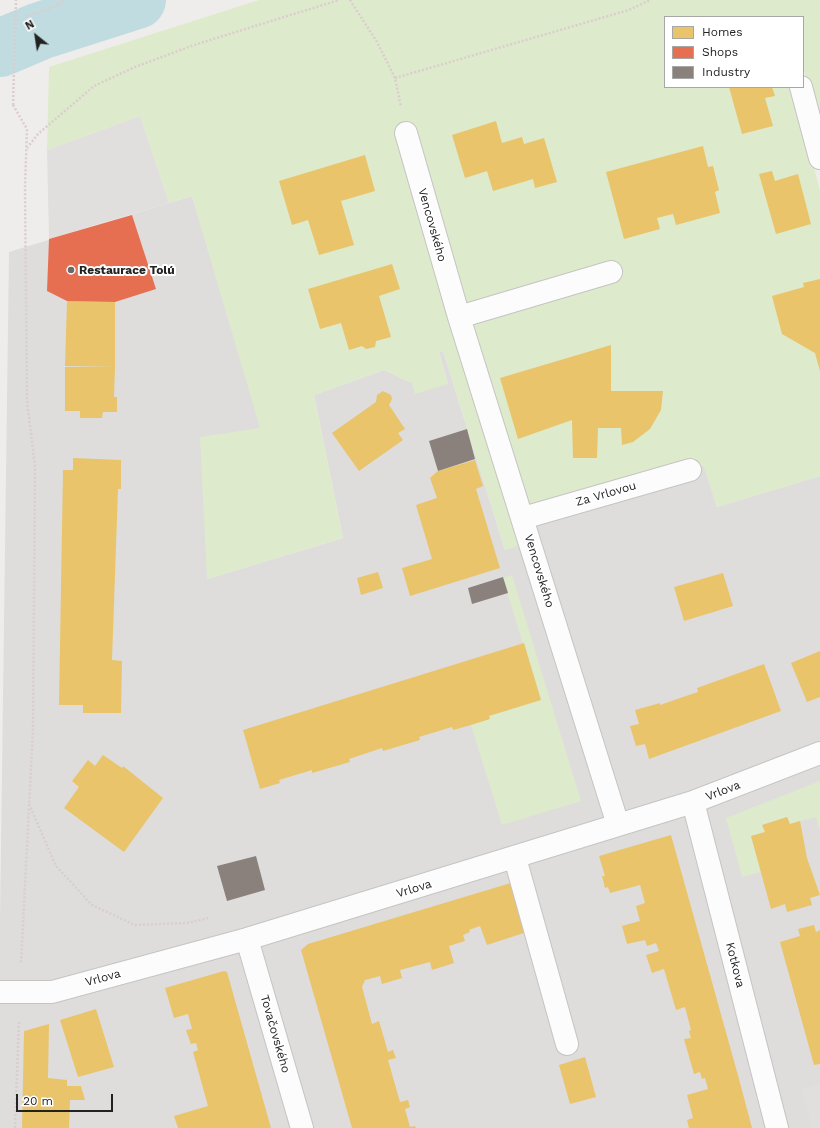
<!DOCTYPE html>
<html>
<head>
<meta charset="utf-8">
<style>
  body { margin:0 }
  #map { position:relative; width:820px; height:1128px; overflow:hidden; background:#efedeb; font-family:"Work Sans",sans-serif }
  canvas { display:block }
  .legend { position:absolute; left:664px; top:16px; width:140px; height:72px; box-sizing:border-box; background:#fff; border:1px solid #a7a7a7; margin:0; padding:5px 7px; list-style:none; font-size:12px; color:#222 }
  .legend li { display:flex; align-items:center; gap:8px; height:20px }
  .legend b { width:20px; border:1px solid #a7a7a7 }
  .north { position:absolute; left:16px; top:16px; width:40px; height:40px; -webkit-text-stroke:3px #fff; paint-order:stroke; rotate:330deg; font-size:11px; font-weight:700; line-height:16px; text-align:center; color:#222 }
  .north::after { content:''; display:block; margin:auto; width:14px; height:18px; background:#222; clip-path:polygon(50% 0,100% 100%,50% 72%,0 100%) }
  .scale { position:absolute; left:16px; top:1094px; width:97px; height:18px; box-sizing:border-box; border:2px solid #222; border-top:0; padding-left:5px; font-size:12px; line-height:14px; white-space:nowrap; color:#222; -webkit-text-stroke:3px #fff; paint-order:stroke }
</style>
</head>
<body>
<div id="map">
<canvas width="820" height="1128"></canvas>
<ul class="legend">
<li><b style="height:11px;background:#e9c46a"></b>Homes</li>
<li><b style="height:11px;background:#e76f51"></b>Shops</li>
<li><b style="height:11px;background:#8a817c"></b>Industry</li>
</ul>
<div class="north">N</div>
<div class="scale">20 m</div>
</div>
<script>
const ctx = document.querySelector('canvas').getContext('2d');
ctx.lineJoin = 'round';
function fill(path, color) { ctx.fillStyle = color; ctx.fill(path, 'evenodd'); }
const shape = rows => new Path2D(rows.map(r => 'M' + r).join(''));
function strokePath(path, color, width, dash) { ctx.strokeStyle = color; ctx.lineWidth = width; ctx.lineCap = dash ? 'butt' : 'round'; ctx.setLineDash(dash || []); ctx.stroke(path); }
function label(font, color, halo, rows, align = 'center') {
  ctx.font = font + ' "Work Sans",sans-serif'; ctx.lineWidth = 4; ctx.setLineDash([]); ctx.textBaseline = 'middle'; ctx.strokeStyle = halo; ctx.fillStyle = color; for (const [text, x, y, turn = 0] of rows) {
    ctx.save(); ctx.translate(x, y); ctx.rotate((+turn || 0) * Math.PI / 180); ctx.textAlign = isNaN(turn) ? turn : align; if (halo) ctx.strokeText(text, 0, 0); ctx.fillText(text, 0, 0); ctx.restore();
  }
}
const residential = shape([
  [192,196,261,428,207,579,343,538,314,395,384,370,412,383,448,384,439,352,443,351,505,550,522,519,704,465,717,507,820,476,820,1128,0,1128,0,920,9,252]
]);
const grass = shape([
  [259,0,820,0,820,129,803,67,803,17,665,17,665,87,792,87,820,190,820,476,717,507,703,465,522,519,529,543,505,550,443,351,439,353,448,384,415,394,412,383,384,370,314,395,343,538,207,579,200,437,260,428,192,196,169,203,140,116,47,150,49,67],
  [512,575,581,801,502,825,471,725,490,718,489,716,505,711,523,644,503,578],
  [820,781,820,832,816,817,790,824,787,817,763,825,765,832,751,836,761,872,742,877,726,818]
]);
const parking = shape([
  [140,116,169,203,49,239,47,150],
  [820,1084,820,1128,812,1128,801,1090]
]);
const homes = shape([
  [729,87,772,87,775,96,765,98,773,126,742,134],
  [496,121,502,143,522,137,524,144,544,138,557,182,535,188,533,179,493,191,487,171,465,178,452,135],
  [703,146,708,167,713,166,719,190,715,192,720,213,676,225,673,214,657,218,660,229,624,239,606,172],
  [365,155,375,191,341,201,354,245,319,255,308,220,292,225,279,181],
  [772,171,775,181,798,174,811,224,776,234,759,174],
  [392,264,400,289,379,296,391,337,376,341,375,347,366,349,362,346,349,350,341,323,320,329,308,289],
  [820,279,820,371,815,353,782,334,772,296,804,287,803,283],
  [67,301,115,302,115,367,65,366],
  [611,345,611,391,663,391,661,410,650,429,633,442,622,445,621,428,598,428,597,458,573,458,572,420,518,439,500,378],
  [65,367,115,367,114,397,117,397,117,412,103,412,102,418,80,418,80,411,65,411],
  [383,391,391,395,392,399,389,405,405,429,398,433,403,440,359,471,332,433,376,402,377,395],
  [73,458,121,460,121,489,118,489,112,660,122,661,121,713,83,713,83,705,59,705,63,470,73,470],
  [475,460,483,486,476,489,500,568,410,596,402,568,432,559,416,505,437,498,430,478,438,471],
  [378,572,383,588,361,595,357,578],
  [723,573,733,606,684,621,674,587],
  [524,643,541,700,489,716,490,719,471,725,453,730,452,727,419,737,420,740,383,751,382,748,349,759,350,762,312,773,312,770,279,780,280,783,260,789,243,730],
  [820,651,820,697,807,702,791,663],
  [764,664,781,711,649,759,645,744,636,746,630,726,639,724,635,710,660,703,660,705,686,696,698,692,697,688],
  [103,755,122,768,123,766,163,798,124,852,64,808,79,787,72,781,88,760,95,766],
  [787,817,790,824,800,821,807,858,820,895,810,898,812,905,787,912,785,904,771,909,751,836,765,832,762,825],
  [671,835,739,1079,752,1128,689,1128,687,1120,693,1118,687,1095,708,1089,705,1078,702,1079,700,1072,694,1074,684,1039,691,1038,689,1031,691,1030,685,1007,676,1010,664,969,652,973,646,955,659,951,656,943,647,946,645,940,627,944,622,926,640,921,636,906,645,903,640,885,610,893,608,887,605,888,602,876,605,876,599,856],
  [514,882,530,931,487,945,480,926,469,930,470,932,463,935,465,941,449,946,454,963,432,970,430,962,400,970,402,978,382,984,380,976,365,980,362,987,372,1024,379,1021,388,1052,393,1050,396,1058,388,1060,400,1102,408,1100,410,1107,405,1109,410,1127,415,1126,416,1128,352,1128,301,950,308,944],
  [814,925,816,932,820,930,820,1064,814,1065,780,942,800,936,798,929],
  [224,971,227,972,271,1128,178,1128,174,1116,208,1106,193,1052,198,1050,196,1043,191,1044,186,1030,192,1029,188,1014,174,1018,165,988],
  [96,1009,114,1067,78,1077,60,1020],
  [49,1024,48,1078,67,1080,67,1086,81,1086,85,1100,70,1100,69,1128,22,1128,24,1031],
  [585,1057,596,1097,570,1104,559,1065]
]);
const shops = shape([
  [132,215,156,289,115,302,67,301,47,291,49,239]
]);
const industry = shape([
  [467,429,475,459,438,471,429,441],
  [503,577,508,593,472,604,468,588],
  [256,856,265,890,227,901,217,866]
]);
const river = shape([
  [0,48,40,31,137,0]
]);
const path = shape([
  [350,0,377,42,395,78,401,107],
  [26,17,58,5,65,0],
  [395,78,629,10,650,0],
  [13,105,27,129,25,187,27,400,35,467,33,729,21,963],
  [27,148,38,134,94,86,135,67,194,45,339,0],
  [29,804,56,866,92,905,135,925,187,923,209,918],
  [15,1128,19,1020]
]);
const minor = shape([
  [801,87,820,158],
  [406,133,459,317,618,825],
  [459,317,611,272],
  [523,518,690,470],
  [693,802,777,1128],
  [515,858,567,1044],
  [247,939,302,1128],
  [0,992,52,992,247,939,693,802,820,753]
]);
const pathBridge = shape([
  [13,105,16,0]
]);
const markers = [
  [71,270,4,"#6a6968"]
];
const streetNames = [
  ["Vencovského",432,225,74],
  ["Za Vrlovou",606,494,-16],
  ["Vencovského",539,571,73],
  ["Vrlova",723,791,-21],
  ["Vrlova",414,889,-17],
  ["Kotkova",735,965,76],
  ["Vrlova",103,978,-15],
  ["Tovačovského",275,1034,74]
];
const poiNames = [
  ["Restaurace Tolú",79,270]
];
fill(residential, '#dedddc');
fill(grass, '#deeacc');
fill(parking, '#e0dfde');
fill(homes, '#e9c46a');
fill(shops, '#e76f51');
fill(industry, '#8a817c');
strokePath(river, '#c0dce0', 58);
strokePath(minor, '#c5c4c3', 24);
strokePath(path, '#dbcdcd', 2.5, [2, 2]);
strokePath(minor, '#fdfcfc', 22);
strokePath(pathBridge, '#dbcdcd', 2.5, [2, 2]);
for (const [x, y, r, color] of markers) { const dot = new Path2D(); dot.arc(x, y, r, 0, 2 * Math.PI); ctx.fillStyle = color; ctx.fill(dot); strokePath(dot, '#fff', 1.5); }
label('12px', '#222', '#fff', streetNames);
label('bold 12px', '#222', '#fff', poiNames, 'left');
</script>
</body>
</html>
